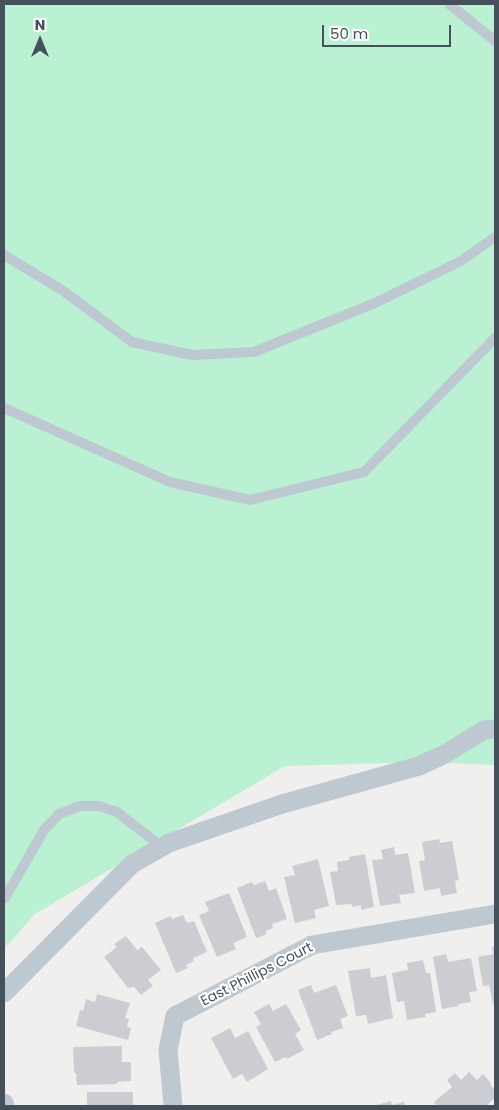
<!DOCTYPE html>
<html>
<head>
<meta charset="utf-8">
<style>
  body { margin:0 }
  #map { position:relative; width:499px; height:1110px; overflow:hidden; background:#f1eeee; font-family:Poppins,sans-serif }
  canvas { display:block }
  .frame { position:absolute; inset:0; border:5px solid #46505c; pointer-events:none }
  .north { position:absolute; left:15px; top:15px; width:50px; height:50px; -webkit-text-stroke:4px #fff; paint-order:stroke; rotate:0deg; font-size:14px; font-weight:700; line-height:20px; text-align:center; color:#46505c }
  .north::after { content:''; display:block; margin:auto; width:18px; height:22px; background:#46505c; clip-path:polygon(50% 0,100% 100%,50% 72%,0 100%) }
  .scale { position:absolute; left:322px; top:25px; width:129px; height:22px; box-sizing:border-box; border:2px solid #46505c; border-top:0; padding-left:6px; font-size:15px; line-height:18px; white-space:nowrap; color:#46505c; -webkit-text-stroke:4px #fff; paint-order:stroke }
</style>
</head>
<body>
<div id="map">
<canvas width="499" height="1110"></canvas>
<div class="frame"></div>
<div class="north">N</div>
<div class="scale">50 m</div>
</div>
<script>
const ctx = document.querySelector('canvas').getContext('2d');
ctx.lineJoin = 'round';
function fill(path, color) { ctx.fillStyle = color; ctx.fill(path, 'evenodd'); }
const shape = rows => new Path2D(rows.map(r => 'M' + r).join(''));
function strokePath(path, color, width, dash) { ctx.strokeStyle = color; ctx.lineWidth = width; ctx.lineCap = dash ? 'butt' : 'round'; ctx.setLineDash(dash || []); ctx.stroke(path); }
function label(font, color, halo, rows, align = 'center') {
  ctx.font = font + ' Poppins,sans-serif'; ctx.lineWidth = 4.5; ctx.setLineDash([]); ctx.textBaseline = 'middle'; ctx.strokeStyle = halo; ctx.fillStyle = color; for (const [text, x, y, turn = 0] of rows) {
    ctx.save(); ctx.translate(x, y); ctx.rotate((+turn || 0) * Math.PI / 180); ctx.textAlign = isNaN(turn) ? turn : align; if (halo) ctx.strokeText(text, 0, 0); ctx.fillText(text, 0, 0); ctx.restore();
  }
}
const green = shape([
  [4,4,495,4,495,765,420,762,285,766,35,914,4,949]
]);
const building = shape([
  [439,839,440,843,452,841,459,880,455,881,457,893,441,896,440,888,424,891,419,861,425,860,422,842],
  [394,847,395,855,408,853,415,893,399,895,401,903,380,906,372,860,383,859,381,850],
  [365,854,374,907,361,910,361,905,352,907,352,904,336,905,330,872,338,871,337,862,349,860,349,857],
  [318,859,329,906,314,910,316,918,295,923,284,877,295,875,292,866],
  [265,881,269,891,276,888,287,919,272,924,273,928,265,931,267,934,256,938,237,888,252,882,254,885],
  [229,893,247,937,233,943,236,949,217,957,199,915,209,911,205,902],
  [183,915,187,923,194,921,207,952,193,958,194,961,186,965,188,968,176,973,155,923,171,916,172,919],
  [126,936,137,950,142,947,161,970,148,980,153,986,141,995,134,987,128,988,104,957,117,947,114,944],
  [492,947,495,947,495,1004,493,1004,489,985,483,986,478,957,493,954],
  [446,954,448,962,471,958,477,991,469,992,471,1002,458,1004,459,1006,442,1009,433,957],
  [423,960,426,973,430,973,436,1012,425,1014,426,1017,407,1020,404,1001,397,1002,392,973,408,970,407,963],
  [370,968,371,978,386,975,393,1018,368,1024,366,1015,356,1016,348,971],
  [311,985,314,993,336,985,348,1016,340,1019,343,1028,331,1032,332,1034,317,1040,298,990],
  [97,994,130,1003,125,1018,129,1019,127,1027,131,1028,128,1040,76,1026,80,1010,83,1011,86,999,95,1002],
  [269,1004,273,1011,286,1004,301,1030,295,1034,304,1050,287,1059,286,1057,275,1062,256,1027,261,1024,254,1012],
  [230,1028,235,1038,248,1031,268,1069,247,1082,242,1074,233,1079,211,1038],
  [122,1046,122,1062,131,1062,131,1081,117,1082,117,1084,77,1085,76,1073,74,1073,73,1047],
  [469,1072,477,1080,483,1074,491,1083,490,1084,495,1091,495,1098,486,1106,437,1106,434,1102,452,1087,447,1080,455,1073,461,1080],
  [87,1092,133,1092,133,1106,87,1106],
  [391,1101,392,1105,404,1102,405,1106,373,1106]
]);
const lane = shape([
  [449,4,495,41],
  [4,255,62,290,132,342,192,355,254,352,375,303,461,261,495,237],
  [4,408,170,482,250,500,364,472,495,338],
  [5,898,44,830,59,814,80,806,99,806,117,812,162,847]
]);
const street = shape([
  [4,993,132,864,169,843,282,804,419,766,445,754,484,730,495,729],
  [4,1103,5,1106],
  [173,1106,168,1050,175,1016,312,945,495,914]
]);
const streetNames = [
  ["East Phillips Court",257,975,-27]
];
fill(green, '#baf1d2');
fill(building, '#cbcdd3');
strokePath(lane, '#bec8d1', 10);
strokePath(street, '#bec8d1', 19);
label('14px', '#46505c', '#fff', streetNames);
</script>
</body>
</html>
